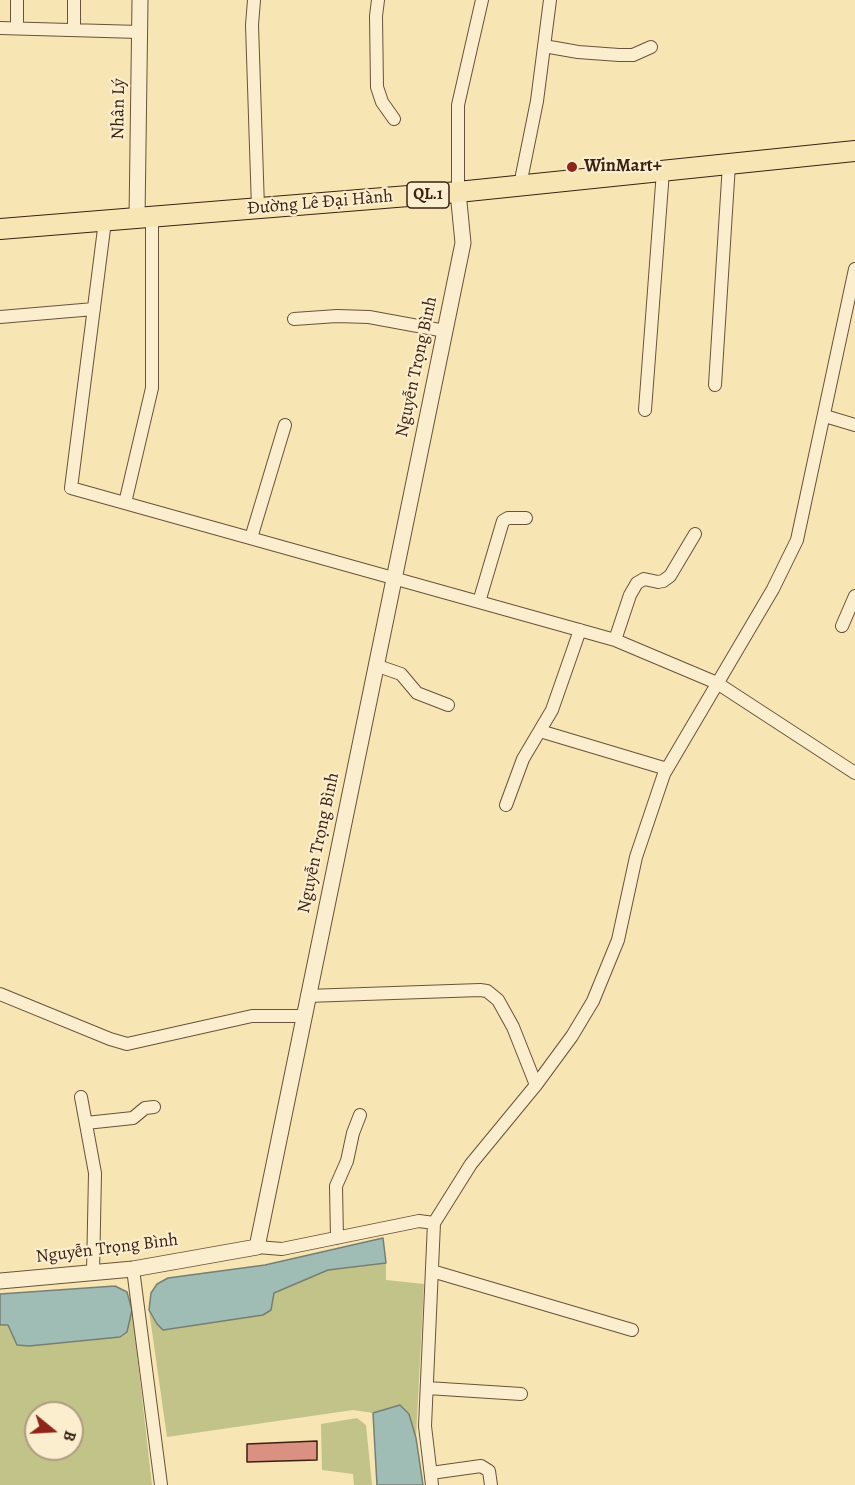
<!DOCTYPE html>
<html>
<head>
<meta charset="utf-8">
<style>
  body { margin:0 }
  #map { position:relative; width:855px; height:1485px; overflow:hidden; background:#f7e5b3; font-family:Alegreya,serif }
  canvas { display:block }
  .north { position:absolute; left:24px; top:1401px; width:60px; height:60px; box-sizing:border-box; background:#faeece; border:2px solid #ae9c83; border-radius:50%; rotate:108deg; font-size:16px; font-weight:700; line-height:24px; text-align:center; color:#3b2113 }
  .north::after { content:''; display:block; margin:auto; width:21px; height:27px; background:#8f2418; clip-path:polygon(50% 0,100% 100%,50% 72%,0 100%) }
</style>
</head>
<body>
<div id="map">
<canvas width="855" height="1485"></canvas>
<div class="north">B</div>
</div>
<script>
const ctx = document.querySelector('canvas').getContext('2d');
ctx.lineJoin = 'round';
function fill(path, color) { ctx.fillStyle = color; ctx.fill(path, 'evenodd'); }
const shape = rows => new Path2D(rows.map(r => 'M' + r).join(''));
function strokePath(path, color, width, dash) { ctx.strokeStyle = color; ctx.lineWidth = width; ctx.lineCap = dash ? 'butt' : 'round'; ctx.setLineDash(dash || []); ctx.stroke(path); }
function label(font, color, halo, rows, align = 'center') {
  ctx.font = font + ' Alegreya,serif'; ctx.lineWidth = 4.5; ctx.setLineDash([]); ctx.textBaseline = 'middle'; ctx.strokeStyle = halo; ctx.fillStyle = color; for (const [text, x, y, turn = 0] of rows) {
    ctx.save(); ctx.translate(x, y); ctx.rotate((+turn || 0) * Math.PI / 180); ctx.textAlign = isNaN(turn) ? turn : align; if (halo) ctx.strokeText(text, 0, 0); ctx.fillText(text, 0, 0); ctx.restore();
  }
}
const green = shape([
  [386,1263,386,1280,424,1284,416,1438,409,1414,400,1405,373,1413,353,1410,167,1437,149,1310,157,1324,271,1310,274,1293,328,1270],
  [132,1310,152,1485,0,1485,0,1325,127,1332],
  [36,1413,72,1413,72,1449,36,1449],
  [357,1418,366,1425,372,1485,354,1485,353,1474,322,1470,321,1424]
]);
const water = shape([
  [383,1238,386,1263,328,1270,274,1293,271,1310,263,1315,163,1330,157,1324,149,1310,151,1293,157,1284,168,1278,265,1265,383,1238],
  [115,1286,127,1292,132,1310,127,1332,120,1337,29,1346,17,1345,8,1325,0,1325,0,1294,115,1286],
  [400,1405,409,1414,416,1438,423,1485,377,1485,373,1413,400,1405]
]);
const building = shape([
  [317,1441,317,1460,247,1462,247,1444,317,1441]
]);
const minor = shape([
  [254,0,252,25,258,208],
  [378,0,376,16,377,87,382,102,394,119],
  [0,28,139,32],
  [17,28,17,0],
  [74,30,74,0],
  [544,46,578,52,619,55,633,55,651,47],
  [520,185,537,101,550,0],
  [458,192,458,105,482,0],
  [105,221,71,488,615,640,717,683,855,773],
  [0,317,94,309],
  [294,319,337,316,369,317,445,331],
  [715,385,729,164],
  [645,410,663,171],
  [825,416,855,425],
  [125,503,152,388,152,218],
  [251,538,285,425],
  [479,602,503,521,508,518,526,518],
  [842,626,855,596],
  [615,640,630,595,637,583,644,579,658,582,663,581,670,576,695,534],
  [375,665,401,674,417,693,448,705],
  [540,731,667,769],
  [506,805,523,759,552,710,580,630],
  [0,994,110,1039,127,1044,252,1016,304,1016],
  [307,996,480,990,487,991,498,1000,513,1027,536,1085],
  [81,1097,95,1173,93,1273],
  [86,1123,133,1118,145,1108,154,1107],
  [337,1238,336,1186,347,1161,353,1133,360,1115],
  [257,1247,282,1249,419,1221,434,1223],
  [133,1269,161,1485],
  [432,1271,632,1330],
  [427,1388,521,1394],
  [431,1473,481,1466,489,1471,491,1485],
  [432,1485,425,1426,434,1223,471,1164,536,1085,572,1036,593,1001,618,940,636,857,664,774,773,589,797,540,855,269]
]);
const tertiary = shape([
  [137,219,140,0],
  [0,1281,133,1269,257,1247,463,243,458,192]
]);
const primary = shape([
  [0,229,458,192,855,151]
]);
const markers = [
  [572,167,6,"#8f2418"]
];
const shields = [
  [428,195,42]
];
const shieldNames = [
  ["QL.1",428,195]
];
const streetNames = [
  ["Nhân Lý",119,109,-89],
  ["Đường Lê Đại Hành",320,203,-5],
  ["Nguyễn Trọng Bình",417,367,-78],
  ["Nguyễn Trọng Bình",319,843,-78],
  ["Nguyễn Trọng Bình",107,1249,-7]
];
const poiNames = [
  ["WinMart+",584,167]
];
fill(green, '#c2c389');
fill(water, '#9fbdb5');
strokePath(water, '#777f74', 1.5);
fill(building, '#da9182');
strokePath(building, '#3b2113', 1.5);
strokePath(minor, '#6a523b', 14);
strokePath(tertiary, '#6a523b', 17);
strokePath(primary, '#3b2113', 22);
strokePath(minor, '#faeece', 12);
strokePath(tertiary, '#faeece', 15);
strokePath(primary, '#f7e5b3', 20);
for (const [x, y, r, color] of markers) { const dot = new Path2D(); dot.arc(x, y, r, 0, 2 * Math.PI); ctx.fillStyle = color; ctx.fill(dot); strokePath(dot, '#faeece', 2); }
for (const [x, y, w] of shields) { const box = new Path2D(); box.roundRect(x - w / 2, y - 13, w, 26, 4.5); ctx.fillStyle = '#faeece'; ctx.fill(box); strokePath(box, '#3b2113', 1.5); }
label('bold 16px', '#3b2113', null, shieldNames);
label('18px', '#3b2113', '#faeece', streetNames);
label('bold 18px', '#3b2113', '#faeece', poiNames, 'left');
</script>
</body>
</html>
